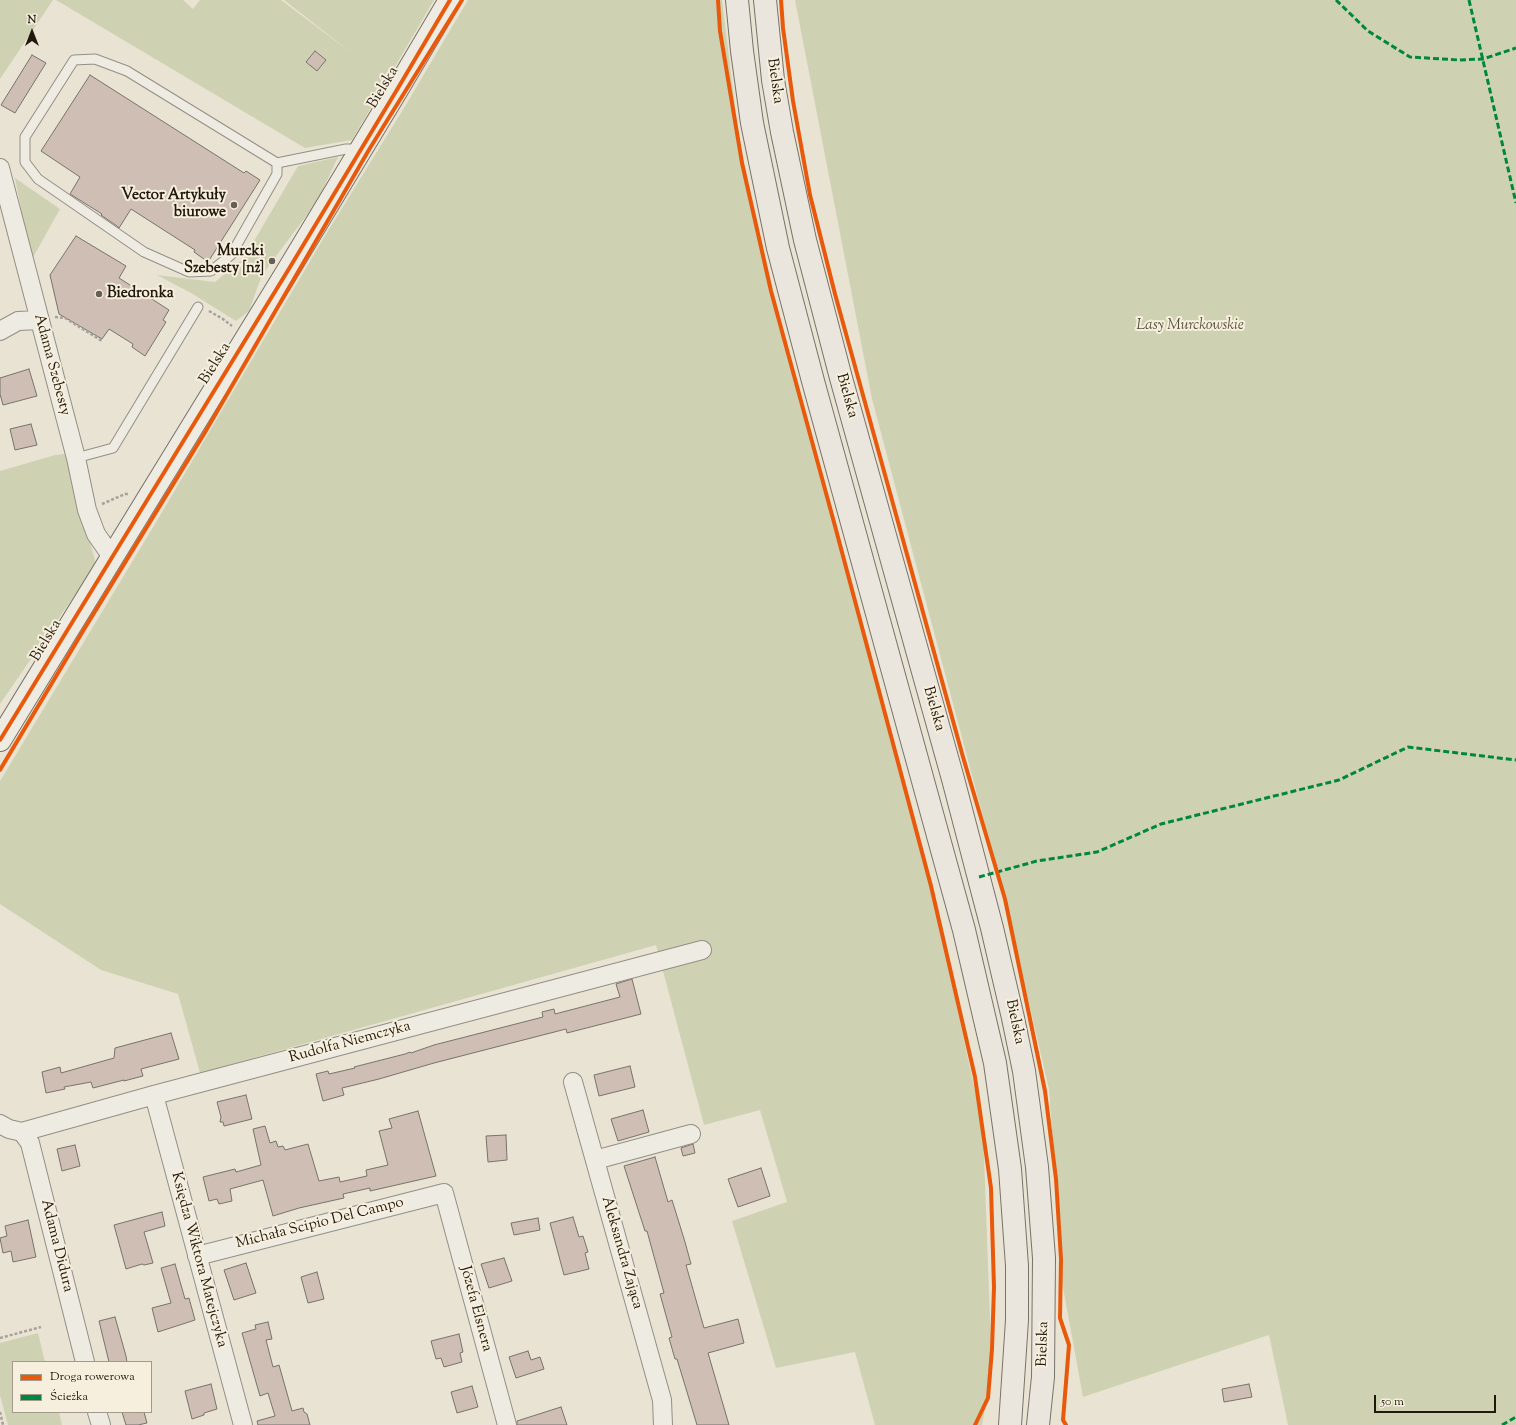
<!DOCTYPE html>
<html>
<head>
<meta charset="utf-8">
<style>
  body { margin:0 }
  #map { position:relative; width:1516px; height:1425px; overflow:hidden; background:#e9e3d3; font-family:"Sorts Mill Goudy",serif }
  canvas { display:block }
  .legend { position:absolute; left:12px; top:1361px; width:140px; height:52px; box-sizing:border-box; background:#f7efdd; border:1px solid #a1998a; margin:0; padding:5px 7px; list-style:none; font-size:12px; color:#21180e }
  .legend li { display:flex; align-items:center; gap:8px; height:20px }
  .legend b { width:20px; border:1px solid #a1998a }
  .north { position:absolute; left:12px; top:12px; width:40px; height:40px; -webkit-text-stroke:3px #f7efdd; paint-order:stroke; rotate:0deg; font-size:11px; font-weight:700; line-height:16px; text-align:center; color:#21180e }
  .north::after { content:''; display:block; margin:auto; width:14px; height:18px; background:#21180e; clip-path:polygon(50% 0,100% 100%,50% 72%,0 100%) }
  .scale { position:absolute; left:1374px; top:1395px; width:122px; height:18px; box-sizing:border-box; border:2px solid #21180e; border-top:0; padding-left:5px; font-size:12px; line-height:14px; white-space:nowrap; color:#21180e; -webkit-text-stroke:3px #f7efdd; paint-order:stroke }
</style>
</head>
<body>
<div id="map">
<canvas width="1516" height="1425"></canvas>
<ul class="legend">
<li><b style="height:5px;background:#e8590c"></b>Droga rowerowa</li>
<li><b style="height:5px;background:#00873e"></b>Ścieżka</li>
</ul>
<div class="north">N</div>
<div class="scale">50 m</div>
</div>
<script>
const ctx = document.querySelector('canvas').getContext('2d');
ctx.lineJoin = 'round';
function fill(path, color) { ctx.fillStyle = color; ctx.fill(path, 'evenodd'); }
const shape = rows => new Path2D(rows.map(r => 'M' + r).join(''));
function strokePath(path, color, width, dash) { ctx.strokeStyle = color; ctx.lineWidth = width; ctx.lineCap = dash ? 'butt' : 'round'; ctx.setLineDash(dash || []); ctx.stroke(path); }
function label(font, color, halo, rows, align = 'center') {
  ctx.font = font + ' "Sorts Mill Goudy",serif'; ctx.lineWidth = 4; ctx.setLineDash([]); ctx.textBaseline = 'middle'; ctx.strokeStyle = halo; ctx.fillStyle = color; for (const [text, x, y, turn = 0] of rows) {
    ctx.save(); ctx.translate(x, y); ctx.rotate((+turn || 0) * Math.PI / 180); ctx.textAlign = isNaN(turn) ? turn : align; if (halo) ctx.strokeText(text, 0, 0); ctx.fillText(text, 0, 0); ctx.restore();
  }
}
const green = shape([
  [0,0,53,0,0,79],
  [56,0,183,0,193,9,200,0,281,0,353,54,284,0,434,0,352,140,305,148],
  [468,0,722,0,739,138,764,257,931,887,983,1128,992,1374,982,1425,875,1425,855,1352,776,1368,732,1221,787,1202,760,1110,704,1125,656,945,200,1073,178,994,101,970,0,904,0,781,155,524,323,239,407,103],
  [795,0,1516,0,1516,1425,1288,1425,1269,1335,1083,1397,1062,1282,1049,1089,1003,892,872,399],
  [338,157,318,200,262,275,249,311,236,321,191,293,157,275,215,282,244,258,298,166],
  [15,178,60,209,31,261],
  [66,454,96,564,0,704,0,471,55,455],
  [38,1333,45,1362,13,1362,13,1412,59,1412,62,1425,8,1425,0,1395,0,1343]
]);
const building = shape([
  [315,51,326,60,317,71,306,62,315,51],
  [32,55,46,63,15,113,1,105,32,55],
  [90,75,244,173,246,171,260,180,208,262,194,252,195,250,131,209,119,228,117,226,101,215,102,214,70,194,80,177,41,151,90,75],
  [76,236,126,266,119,278,169,310,163,320,166,322,145,356,132,347,133,344,109,329,102,339,59,314,50,275,76,236],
  [29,369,37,396,3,405,0,394,0,378,29,369],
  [31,424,37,445,15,450,10,429,31,424],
  [632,979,641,1014,567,1033,566,1029,434,1063,379,1079,342,1088,344,1095,323,1101,316,1074,328,1071,329,1074,355,1068,354,1067,405,1054,410,1052,411,1053,434,1045,543,1017,542,1012,554,1009,555,1014,620,997,616,984,632,979],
  [171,1033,179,1059,141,1069,143,1076,124,1081,124,1080,93,1088,91,1082,64,1087,65,1089,46,1093,42,1072,60,1067,61,1073,114,1058,115,1048,171,1033],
  [630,1066,635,1087,599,1096,594,1075,630,1066],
  [246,1095,252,1119,224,1126,223,1122,220,1122,221,1117,217,1102,246,1095],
  [643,1110,649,1132,618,1141,611,1119,643,1110],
  [418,1111,436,1176,370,1191,370,1188,343,1194,344,1198,299,1208,273,1216,263,1180,230,1189,232,1201,219,1204,217,1199,209,1201,203,1177,235,1169,236,1172,261,1165,253,1129,265,1126,270,1143,276,1141,278,1147,283,1146,285,1150,308,1144,319,1181,339,1177,340,1182,367,1176,366,1170,388,1165,379,1131,392,1128,389,1119,418,1111],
  [506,1135,507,1160,488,1162,486,1136,506,1135],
  [693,1144,695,1153,683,1156,681,1148,693,1144],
  [75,1145,80,1166,62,1171,57,1149,75,1145],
  [655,1157,668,1202,672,1200,685,1242,691,1264,686,1265,704,1328,738,1319,744,1343,708,1353,729,1425,697,1425,677,1359,675,1359,669,1338,672,1337,660,1294,664,1293,647,1231,645,1231,624,1166,655,1157],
  [761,1168,770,1196,738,1207,728,1179,761,1168],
  [162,1212,165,1226,144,1232,153,1263,144,1265,142,1264,126,1269,114,1225,162,1212],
  [573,1217,579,1237,583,1236,588,1252,585,1253,589,1269,564,1275,550,1223,573,1217],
  [538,1218,540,1230,514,1235,511,1223,538,1218],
  [28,1220,36,1257,13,1262,11,1251,3,1253,0,1238,7,1236,5,1226,28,1220],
  [504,1258,512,1281,489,1288,481,1264,504,1258],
  [246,1263,256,1293,234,1300,224,1270,246,1263],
  [175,1264,185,1299,189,1298,195,1320,158,1332,152,1308,171,1303,161,1268,175,1264],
  [317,1272,324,1299,308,1303,301,1277,317,1272],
  [115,1317,126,1356,127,1362,109,1362,99,1321,115,1317],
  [268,1322,272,1339,266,1340,273,1367,279,1365,292,1411,303,1408,304,1412,307,1414,310,1425,258,1425,257,1421,275,1416,268,1393,260,1396,242,1333,256,1329,255,1325,268,1322],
  [459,1334,463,1352,460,1353,462,1362,444,1367,441,1358,436,1359,431,1341,459,1334],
  [528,1351,531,1360,540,1357,544,1369,516,1378,509,1357,528,1351],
  [211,1384,217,1409,204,1413,204,1415,192,1419,185,1391,211,1384],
  [1249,1384,1252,1397,1224,1402,1222,1389,1249,1384],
  [472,1386,478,1407,457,1413,451,1392,472,1386],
  [561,1407,567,1425,517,1425,517,1421,561,1407],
  [122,1412,144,1412,147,1423,138,1425,126,1425,122,1412]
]);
const path = shape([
  [209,311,223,319,232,326],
  [55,317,65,318,102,341],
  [102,504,125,494,129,494],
  [0,1338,41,1327],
  [0,1412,3,1425]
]);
const lane = shape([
  [277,163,277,174,231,255,211,271,189,272,144,252,38,179,25,162,25,137,74,60,95,59,127,71,277,163,346,149,360,149],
  [76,458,113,448,198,307]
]);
const street = shape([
  [0,168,76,458,87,510,96,534,112,557],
  [0,331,18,321,39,320],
  [573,1082,662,1400,663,1425],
  [154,1095,243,1425],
  [0,1124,9,1129,22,1132,154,1095,702,950],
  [22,1132,30,1143,85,1362],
  [595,1160,691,1134],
  [197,1256,444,1193,507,1425],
  [97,1412,101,1425]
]);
const secondary = shape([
  [0,740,287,272,398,88,450,0]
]);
const primary = shape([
  [737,0,742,51,752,123,778,248,813,381,964,930,995,1063,1010,1169,1017,1266,1017,1320,1010,1425],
  [765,0,773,80,782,132,805,240,841,378,953,779,992,928,1013,1018,1024,1071,1037,1167,1044,1258,1043,1377,1038,1425]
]);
const quiet = shape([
  [1336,0,1368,31,1410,57,1459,60,1483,59,1516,48],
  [1469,0,1516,203],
  [979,877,1037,861,1097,852,1161,824,1339,780,1408,747,1516,760],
  [1502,1425,1516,1417]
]);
const cycleway = shape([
  [718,0,720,31,742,163,771,291,835,526,931,886,975,1077,991,1188,994,1287,992,1349,988,1398,975,1425],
  [781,0,783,28,793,101,810,195,835,294,963,757,1005,899,1045,1091,1056,1179,1061,1259,1060,1318,1069,1345,1063,1420,1066,1425],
  [0,740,287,272,398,88,450,0],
  [0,770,83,631,204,434,370,148,462,0]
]);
const markers = [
  [234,205,4,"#675f53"],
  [272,261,4,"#675f53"],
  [99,294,4,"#675f53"]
];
const streetNames = [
  ["Bielska",774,81,82],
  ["Bielska",384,88,-59],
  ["Bielska",216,364,-58],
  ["Adama Szebesty",51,365,75],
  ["Bielska",846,396,74],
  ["Bielska",47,641,-59],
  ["Bielska",933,709,74],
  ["Bielska",1014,1022,78],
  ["Rudolfa Niemczyka",350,1043,-15],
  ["Michała Scipio Del Campo",320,1224,-14],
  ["Adama Didura",56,1246,76],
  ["Aleksandra Zająca",621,1253,74],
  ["Księdza Wiktora Matejczyka",198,1260,75],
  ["Józefa Elsnera",475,1309,75],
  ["Bielska",1044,1344,-88]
];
const poiNames = [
  ["Vector Artykuły",226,196],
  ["biurowe",226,213],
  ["Murcki",264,252],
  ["Szebesty [nż]",264,269],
  ["Biedronka",107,294,"left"]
];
const parkNames = [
  ["Lasy Murckowskie",1190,326]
];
fill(green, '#cfd2b2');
fill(building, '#cebeb4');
strokePath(building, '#78736a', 1);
strokePath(lane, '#938f85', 11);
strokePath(street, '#938f85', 20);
strokePath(secondary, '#78736a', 24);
strokePath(primary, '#78736a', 24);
strokePath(path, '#a6a29b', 2.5, [3, 2]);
strokePath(lane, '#eeebe2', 9);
strokePath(street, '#eeebe2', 18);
strokePath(secondary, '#eeebe2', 22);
strokePath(primary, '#ebe6dd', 22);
strokePath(quiet, '#00873e', 3, [6, 3]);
strokePath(cycleway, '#e8590c', 4);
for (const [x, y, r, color] of markers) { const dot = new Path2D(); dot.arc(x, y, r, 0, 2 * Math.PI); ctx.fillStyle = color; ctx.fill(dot); strokePath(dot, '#f7efdd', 1.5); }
label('15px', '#21180e', '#f7efdd', streetNames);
label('bold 15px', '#21180e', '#f7efdd', poiNames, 'right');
label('italic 15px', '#56553e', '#f7efdd', parkNames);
</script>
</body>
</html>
